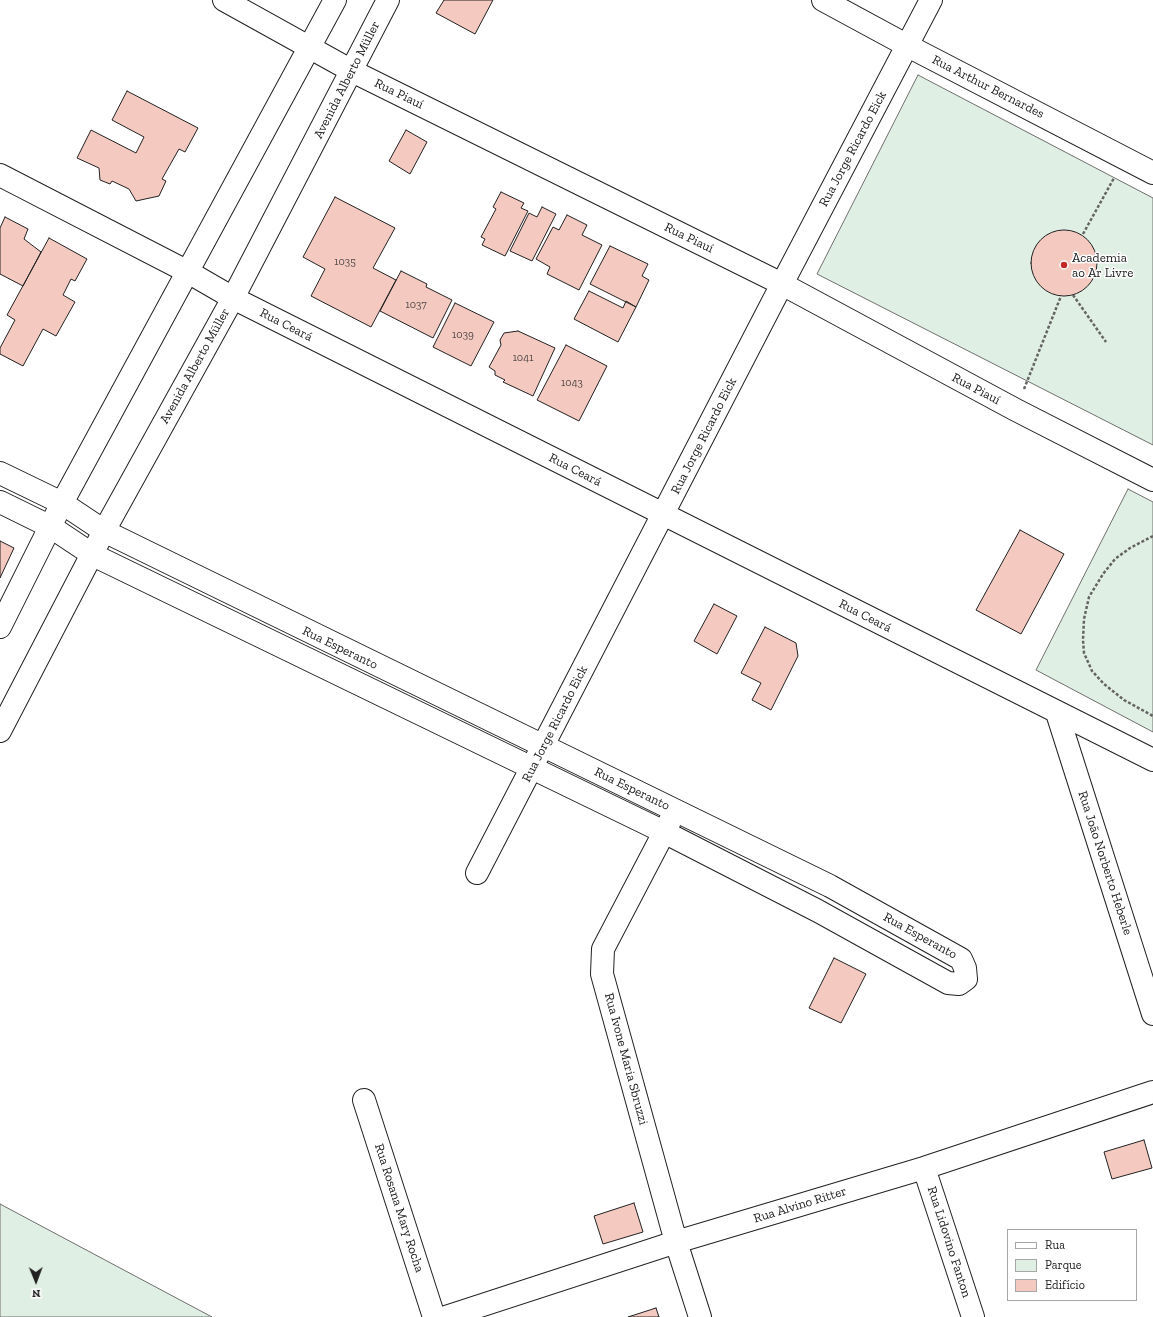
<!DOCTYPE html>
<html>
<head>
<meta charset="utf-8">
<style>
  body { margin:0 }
  #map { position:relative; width:1153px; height:1317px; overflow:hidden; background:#fff; font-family:"Zilla Slab",serif }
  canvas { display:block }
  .legend { position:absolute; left:1007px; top:1229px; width:130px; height:72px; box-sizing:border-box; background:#fff; border:1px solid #a7a7a7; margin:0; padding:5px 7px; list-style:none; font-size:12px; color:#222 }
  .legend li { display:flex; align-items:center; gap:8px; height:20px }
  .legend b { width:20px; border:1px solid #a7a7a7 }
  .north { position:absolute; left:16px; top:1261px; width:40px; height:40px; -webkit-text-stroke:3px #fff; paint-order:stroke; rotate:179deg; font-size:11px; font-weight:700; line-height:16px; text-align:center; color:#222 }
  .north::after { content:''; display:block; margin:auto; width:14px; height:18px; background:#222; clip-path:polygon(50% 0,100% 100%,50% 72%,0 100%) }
</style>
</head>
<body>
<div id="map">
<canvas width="1153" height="1317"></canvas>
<ul class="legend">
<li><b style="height:5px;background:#fff"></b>Rua</li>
<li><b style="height:11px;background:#e0efe3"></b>Parque</li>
<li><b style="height:11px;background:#f3c9c0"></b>Edifício</li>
</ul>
<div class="north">N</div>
</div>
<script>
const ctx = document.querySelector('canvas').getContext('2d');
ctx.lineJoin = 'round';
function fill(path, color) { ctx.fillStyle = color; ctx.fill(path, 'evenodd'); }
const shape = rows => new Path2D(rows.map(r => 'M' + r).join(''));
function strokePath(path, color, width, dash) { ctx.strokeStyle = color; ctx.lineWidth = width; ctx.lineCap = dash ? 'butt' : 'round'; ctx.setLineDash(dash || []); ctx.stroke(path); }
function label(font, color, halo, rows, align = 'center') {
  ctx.font = font + ' "Zilla Slab",serif'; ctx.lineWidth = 3; ctx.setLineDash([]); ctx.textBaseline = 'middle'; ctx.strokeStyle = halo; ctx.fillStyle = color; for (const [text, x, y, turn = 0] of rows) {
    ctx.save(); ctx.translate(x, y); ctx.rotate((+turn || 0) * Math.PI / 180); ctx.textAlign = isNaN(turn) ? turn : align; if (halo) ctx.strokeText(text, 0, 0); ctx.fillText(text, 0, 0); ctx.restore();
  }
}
const green = shape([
  [918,75,1153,198,1153,445,817,274,918,75],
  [1128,489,1153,502,1153,732,1036,670,1128,489],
  [0,1204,212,1317,0,1317,0,1204]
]);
const building = shape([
  [444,0,493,0,475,34,436,13,444,0],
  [127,91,198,128,185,152,179,149,162,179,166,181,159,196,136,201,129,189,112,181,110,184,100,180,99,168,77,158,91,130,136,153,144,137,112,120,127,91],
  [406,130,427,142,410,174,389,161,406,130],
  [501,192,524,203,521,208,528,211,505,256,482,245,485,239,481,237,496,209,493,207,501,192],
  [335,197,395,228,373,268,396,280,371,327,311,296,325,269,303,257,335,197],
  [542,207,556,214,532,261,510,251,529,213,537,217,542,207],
  [567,215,587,225,582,235,602,245,579,290,547,274,550,267,536,259,553,227,559,230,567,215],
  [5,217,28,229,24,239,41,252,23,286,0,274,0,228,5,217],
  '1031 263a33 33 0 1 1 66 0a33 33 0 1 1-66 0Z',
  [49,238,87,259,75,281,71,279,63,295,75,302,56,336,43,329,23,366,0,354,0,348,15,320,7,315,49,238],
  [610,246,648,264,642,276,649,280,636,307,590,284,610,246],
  [401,271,427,284,426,287,452,300,433,338,380,311,401,271],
  [589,291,623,308,626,301,636,307,618,342,574,319,589,291],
  [455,303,494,322,471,366,433,347,455,303],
  [518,331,555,348,533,396,503,382,505,380,495,375,495,371,489,367,501,345,500,340,504,333,518,331],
  [566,345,607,366,579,421,537,400,566,345],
  [1020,530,1064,554,1021,634,976,610,1020,530],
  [0,541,14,548,0,578,0,541],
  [714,604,737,616,717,654,694,641,714,604],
  [765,627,796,643,798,656,771,710,752,700,761,683,741,673,765,627],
  [834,958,866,974,841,1023,809,1008,834,958],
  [1144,1140,1152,1168,1112,1179,1104,1152,1144,1140],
  [634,1203,643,1232,603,1244,594,1216,634,1203],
  [656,1308,659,1317,628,1317,656,1308]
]);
const path = shape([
  [1083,234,1114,178],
  [1073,295,1106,342],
  [1024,389,1061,296],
  [1153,536,1130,548,1115,559,1103,574,1089,597,1084,619,1083,640,1084,653,1092,671,1104,684,1124,700,1153,716]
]);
const minor = shape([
  [224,0,352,71,782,284,1016,410,1153,480],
  [823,0,908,46,1153,173],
  [0,175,188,272,233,298,1153,760],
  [0,473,62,503,104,531,830,886,961,959,965,968,966,979,959,984,948,983,818,911,664,832,93,555,51,527,0,502],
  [1057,713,1153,1014],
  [671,819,603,949,602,974,676,1242,700,1317],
  [477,873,782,284,931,0],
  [364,1100,434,1317],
  [924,1168,973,1317],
  [446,1317,676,1242,924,1168,1153,1092]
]);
const major = shape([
  [0,627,62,503,335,0],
  [0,731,104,531,233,298,388,0]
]);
const markers = [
  [1064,265,4,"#c62828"]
];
const numberNames = [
  ["1035",345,262],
  ["1037",416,305],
  ["1039",463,335],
  ["1041",523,358],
  ["1043",572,383]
];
const streetNames = [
  ["Avenida Alberto Müller",347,80,-63],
  ["Rua Arthur Bernardes",988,87,27],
  ["Rua Piauí",399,94,26],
  ["Rua Jorge Ricardo Eick",853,149,-62],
  ["Rua Piauí",689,238,26],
  ["Rua Ceará",286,325,27],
  ["Avenida Alberto Müller",195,366,-61],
  ["Rua Piauí",976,389,28],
  ["Rua Jorge Ricardo Eick",704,436,-63],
  ["Rua Ceará",575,470,27],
  ["Rua Ceará",865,616,27],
  ["Rua Esperanto",340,648,26],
  ["Rua Jorge Ricardo Eick",555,724,-63],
  ["Rua Esperanto",632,789,26],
  ["Rua João Norberto Heberle",1105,863,72],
  ["Rua Esperanto",920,936,29],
  ["Rua Ivone Maria Sbruzzi",626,1059,75],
  ["Rua Alvino Ritter",800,1205,-17],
  ["Rua Rosana Mary Rocha",399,1208,72],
  ["Rua Lidovino Fanton",949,1242,72]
];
const poiNames = [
  ["Academia",1072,258],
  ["ao Ar Livre",1072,273]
];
fill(green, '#e0efe3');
strokePath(green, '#6f6f6f', 1);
fill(building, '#f3c9c0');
strokePath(building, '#222', 1);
strokePath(minor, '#222', 24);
strokePath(major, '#222', 24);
strokePath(path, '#646464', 2.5, [3, 2]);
strokePath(minor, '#fff', 22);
strokePath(major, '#fff', 22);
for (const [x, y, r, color] of markers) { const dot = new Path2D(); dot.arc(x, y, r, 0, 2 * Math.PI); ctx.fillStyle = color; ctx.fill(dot); strokePath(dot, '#fff', 1.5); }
label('11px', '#564c4a', null, numberNames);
label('13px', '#222', '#fff', streetNames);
label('13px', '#222', '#fff', poiNames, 'left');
</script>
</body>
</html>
